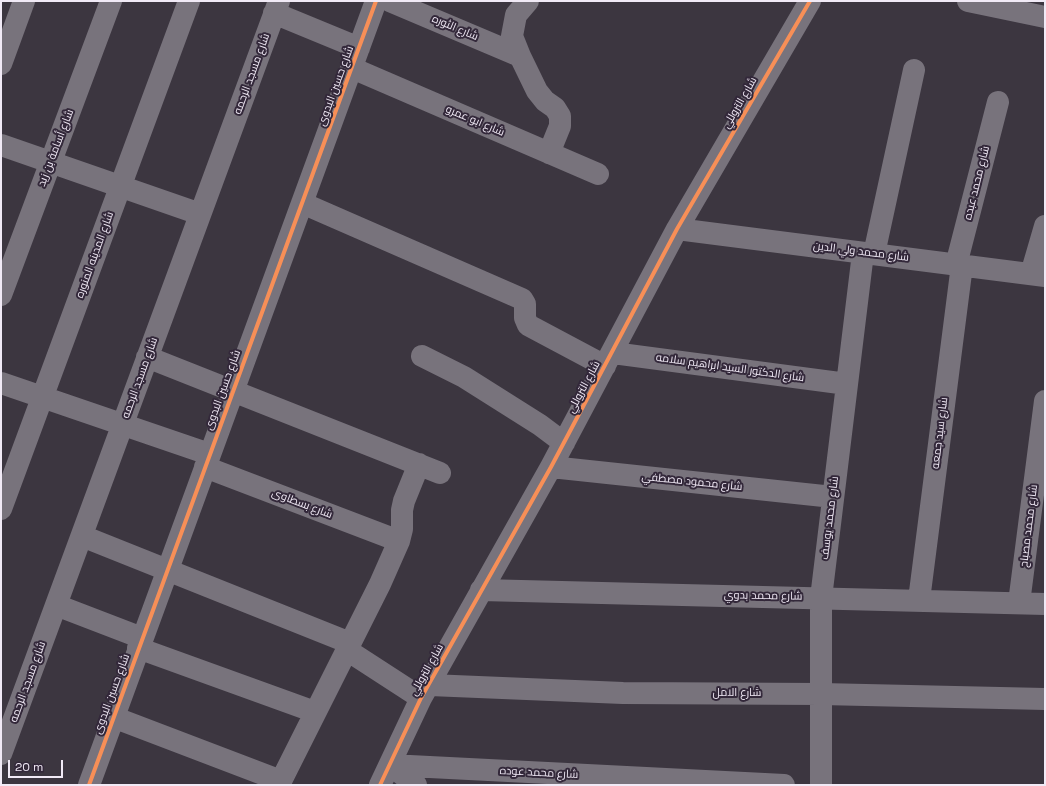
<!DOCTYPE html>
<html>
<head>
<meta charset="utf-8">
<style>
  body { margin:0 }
  #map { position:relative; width:1046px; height:786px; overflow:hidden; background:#3c3640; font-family:"Space Grotesk",sans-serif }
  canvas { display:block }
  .frame { position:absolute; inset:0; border:2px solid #f1eaf6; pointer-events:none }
  .scale { position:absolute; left:8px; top:760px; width:55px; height:18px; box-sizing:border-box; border:2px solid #f1eaf6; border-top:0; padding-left:5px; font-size:12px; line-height:14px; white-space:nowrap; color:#f1eaf6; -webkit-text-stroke:3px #33283a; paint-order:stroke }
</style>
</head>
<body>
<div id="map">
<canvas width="1046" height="786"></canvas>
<div class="frame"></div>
<div class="scale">20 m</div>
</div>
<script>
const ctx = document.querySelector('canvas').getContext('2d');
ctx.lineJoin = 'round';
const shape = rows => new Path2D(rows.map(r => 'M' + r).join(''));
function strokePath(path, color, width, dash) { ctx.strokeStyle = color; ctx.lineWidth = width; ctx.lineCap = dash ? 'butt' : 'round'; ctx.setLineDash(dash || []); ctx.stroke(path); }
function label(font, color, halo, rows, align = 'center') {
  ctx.font = font + ' "Space Grotesk",Cairo,sans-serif'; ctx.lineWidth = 4; ctx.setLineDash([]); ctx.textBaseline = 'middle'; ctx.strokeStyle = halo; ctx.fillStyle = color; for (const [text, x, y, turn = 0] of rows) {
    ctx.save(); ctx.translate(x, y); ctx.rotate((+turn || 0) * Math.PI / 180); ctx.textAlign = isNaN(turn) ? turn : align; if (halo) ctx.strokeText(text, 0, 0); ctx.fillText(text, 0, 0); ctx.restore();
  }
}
const minor = shape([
  [390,1,520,56],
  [528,1,516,15,512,36,520,56,537,91,545,101,555,108,560,116,560,126,549,153],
  [968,1,1045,17],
  [274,13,359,48],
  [1,64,24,1],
  [352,68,598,174],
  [1,145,200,214],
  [302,203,522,299,525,304,525,318,528,325,605,366],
  [677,229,1045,276],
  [874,254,914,70],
  [956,265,998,102],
  [1031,274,1045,226],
  [1,295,111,1],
  [613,353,847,384],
  [422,356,464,377,540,425,564,443],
  [147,357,440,473],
  [1,383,209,454],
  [205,467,399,541],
  [551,467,833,497],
  [1,509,189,1],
  [82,536,350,643],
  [481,590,1045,604],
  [919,600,962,265],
  [1019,603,1045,401],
  [56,605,142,638],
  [138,648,315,712],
  [347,650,421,698],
  [430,685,623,693,821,694,1045,699],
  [113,717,281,781],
  [1,754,279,1],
  [390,765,784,785],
  [390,765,416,785],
  [89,785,376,1],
  [279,785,380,584,399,541,402,529,402,510,404,501,419,464],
  [380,785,421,698,551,467,677,229,810,1],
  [821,785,821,598,863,253]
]);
const cycleway = shape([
  [89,785,376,1],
  [380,785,421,698,551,467,677,229,810,1]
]);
const streetNames = [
  ["شارع الثوره",455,28,23],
  ["شارع مسجد الرحمه",252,74,-70],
  ["شارع حسين البدوى",336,86,-70],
  ["شارع التروللي",740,103,-60],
  ["شارع ابو عمرو",475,121,23],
  ["شارع أسامة بن زيد",56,148,-69],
  ["شارع محمد عبده",977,183,-76],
  ["شارع محمد ولي الدين",861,252,7],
  ["شارع المدينه المنوره",95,255,-70],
  ["شارع الدكتور السيد ابراهيم سلامه",730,368,8],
  ["شارع مسجد الرحمه",140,378,-70],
  ["شارع التروللي",584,387,-62],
  ["شارع حسين البدوى",223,390,-70],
  ["شارع سيد جمعه",940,433,-83],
  ["شارع محمود مصطفي",692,482,6],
  ["شارع بسطاوى",302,504,21],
  ["شارع محمد يوسف",830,518,-83],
  ["شارع محمد مصباح",1029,526,-83],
  ["شارع محمد بدوي",763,596,1],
  ["شارع التروللي",427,670,-61],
  ["شارع مسجد الرحمه",28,682,-70],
  ["شارع الامل",737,693],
  ["شارع حسين البدوى",112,694,-70],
  ["شارع محمد عوده",539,773,3]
];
strokePath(minor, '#78737c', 22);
strokePath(cycleway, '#f78f57', 4);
label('11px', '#f1eaf6', '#33283a', streetNames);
</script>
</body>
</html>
